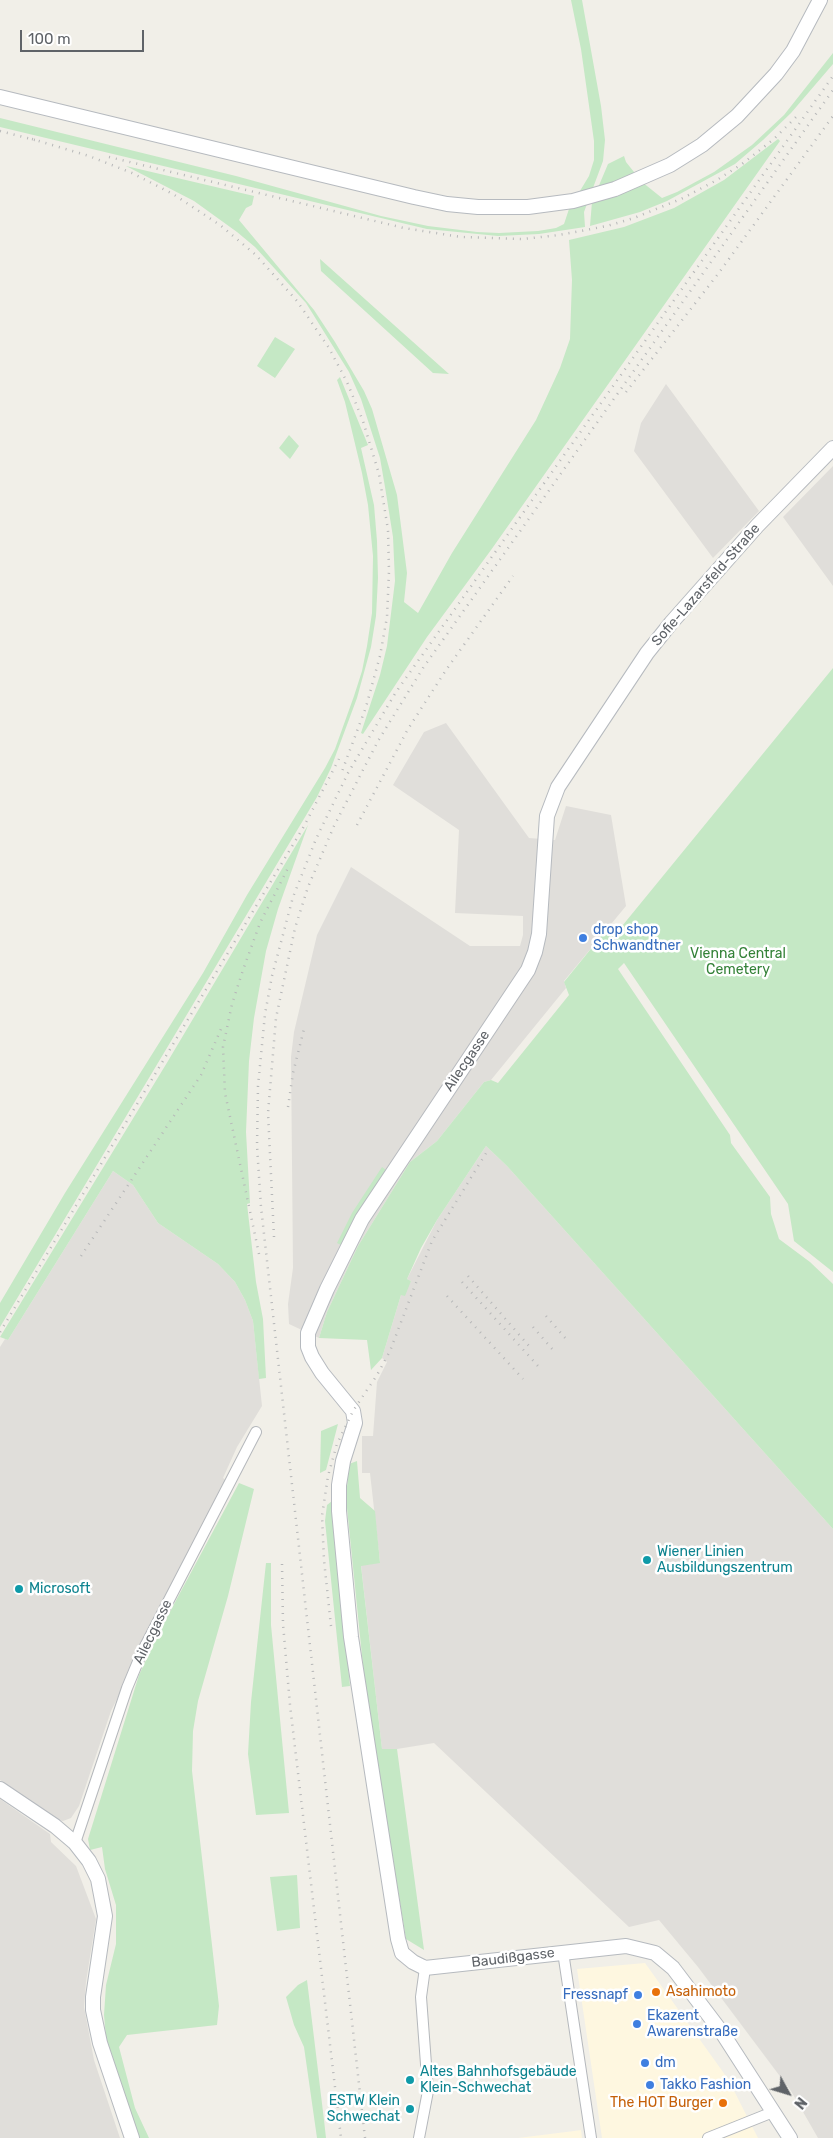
<!DOCTYPE html>
<html>
<head>
<meta charset="utf-8">
<style>
  body { margin:0 }
  #map { position:relative; width:833px; height:2138px; overflow:hidden; background:#f1efe8; font-family:Rubik,sans-serif }
  canvas { display:block }
  .north { position:absolute; left:763px; top:2068px; width:50px; height:50px; -webkit-text-stroke:4px #fff; paint-order:stroke; rotate:129deg; font-size:14px; font-weight:700; line-height:20px; text-align:center; color:#5f6368 }
  .north::after { content:''; display:block; margin:auto; width:18px; height:22px; background:#5f6368; clip-path:polygon(50% 0,100% 100%,50% 72%,0 100%) }
  .scale { position:absolute; left:20px; top:30px; width:124px; height:22px; box-sizing:border-box; border:2px solid #5f6368; border-top:0; padding-left:6px; font-size:15px; line-height:18px; white-space:nowrap; color:#5f6368; -webkit-text-stroke:4px #fff; paint-order:stroke }
</style>
</head>
<body>
<div id="map">
<canvas width="833" height="2138"></canvas>
<div class="north">N</div>
<div class="scale">100 m</div>
</div>
<script>
const ctx = document.querySelector('canvas').getContext('2d');
ctx.lineJoin = 'round';
function fill(path, color) { ctx.fillStyle = color; ctx.fill(path, 'evenodd'); }
const shape = rows => new Path2D(rows.map(r => 'M' + r).join(''));
function strokePath(path, color, width, dash) { ctx.strokeStyle = color; ctx.lineWidth = width; ctx.lineCap = dash ? 'butt' : 'round'; ctx.setLineDash(dash || []); ctx.stroke(path); }
function label(font, color, halo, rows, align = 'center') {
  ctx.font = font + ' Rubik,sans-serif'; ctx.lineWidth = 5; ctx.setLineDash([]); ctx.textBaseline = 'middle'; ctx.strokeStyle = halo; ctx.fillStyle = color; for (const [text, x, y, turn = 0] of rows) {
    ctx.save(); ctx.translate(x, y); ctx.rotate((+turn || 0) * Math.PI / 180); ctx.textAlign = isNaN(turn) ? turn : align; if (halo) ctx.strokeText(text, 0, 0); ctx.fillText(text, 0, 0); ctx.restore();
  }
}
const commercial = shape([
  [645,1963,728,2079,758,2138,602,2138,577,1969],
  [581,2130,582,2138,518,2138,574,2131]
]);
const industrial = shape([
  [666,384,759,511,713,558,634,451,641,423],
  [833,466,833,586,783,517],
  [446,723,529,838,555,840,566,806,611,815,626,906,564,981,566,988,491,1080,484,1082,437,1141,410,1162,358,1246,327,1312,319,1338,289,1324,288,1304,293,1268,291,1057,294,1032,317,935,351,867,470,946,520,946,523,935,523,916,455,913,459,830,393,785,424,732],
  [486,1146,507,1166,833,1529,833,2138,818,2138,791,2091,698,1967,659,1920,629,1927,434,1743,397,1749,382,1749,361,1565,380,1562,370,1473,362,1473,362,1436,373,1436,377,1382,387,1362,382,1358,401,1295,411,1281,407,1279,437,1220],
  [113,1171,133,1185,158,1223,218,1264,235,1282,245,1300,253,1321,262,1406,237,1447,223,1478,226,1480,111,1711,79,1806,71,1818,63,1821,57,1820,0,1780,0,1347,5,1339,8,1340],
  [0,1799,50,1834,51,1842,76,1866,96,1919,86,1982,84,2007,94,2060,120,2138,0,2138]
]);
const green = shape([
  [571,0,582,0,601,106,605,140,603,161,584,212,585,227,539,234,498,236,427,229,0,127,0,118,236,176,381,216,428,226,477,232,499,233,538,231,556,228,564,224,569,209,589,176,594,160,594,141,581,49],
  [833,53,833,64,791,113,763,140,735,164,667,201,640,212,590,226,592,202,608,164,624,156,626,162,642,182,662,198,677,192,714,172,752,145,784,115],
  [778,139,780,141,491,550,427,637,363,734,361,733,380,675,387,646,395,581,393,537,385,487,380,458,361,399,349,372,306,303,255,247,237,232,194,201,126,166,254,196,252,205,246,208,239,220,314,310,335,342,364,391,372,409,397,495,407,573,404,602,418,613,452,553,536,420,560,368,570,339,572,280,569,240,624,227,674,208,724,180],
  [320,259,449,374,433,373,321,271],
  [275,337,295,349,275,378,257,366],
  [340,377,368,445,361,448,374,505,377,541,378,578,376,616,371,647,357,698,331,768,317,797,0,1327,0,1303,65,1193,203,973,247,895,325,768,335,749,354,696,362,671,367,646,372,613,373,556,368,505,362,473,345,402,337,380],
  [289,435,299,446,290,459,279,448],
  [833,668,833,1272,794,1241,788,1204,624,963,618,969,730,1135,731,1143,770,1197,771,1214,779,1239,810,1262,833,1284,833,1529,507,1166,486,1146,437,1220,421,1248,407,1279,411,1281,405,1296,401,1295,382,1358,371,1370,367,1340,319,1338,327,1312,358,1246,410,1162,437,1141,484,1082,491,1080,498,1083,569,995,564,982,607,929,618,931],
  [308,825,278,909,266,951,254,1018,249,1061,246,1132,250,1203,247,1204,256,1282,263,1319,266,1378,259,1379,253,1321,245,1300,235,1282,218,1264,158,1223,133,1185,113,1171,8,1340,0,1337,168,1061],
  [382,1167,386,1170,356,1224,341,1245,337,1243,352,1213],
  [338,1424,326,1470,320,1473,321,1431],
  [357,1461,360,1498,375,1511,380,1563,361,1566,382,1749,397,1749,424,1950,406,1939,366,1695,346,1498,349,1464],
  [239,1483,254,1489,228,1596,198,1701,193,1731,192,1771,219,2006,217,2025,127,2035,119,2047,135,2108,149,2138,138,2138,106,2038,104,2015,106,1985,116,1944,116,1905,105,1869,102,1847,90,1850,88,1839,139,1675,158,1634],
  [332,1501,350,1686,342,1687,325,1521,327,1505],
  [266,1563,271,1563,271,1625,289,1813,256,1815,248,1754,251,1702],
  [297,1875,300,1928,277,1931,270,1877],
  [307,1980,324,2120,326,2138,317,2138,304,2047,294,2025,286,1997,298,1985]
]);
const street = shape([
  [75,1843,127,1688,142,1652,256,1432],
  [563,1952,591,2138],
  [419,2138,428,2091,421,1997,425,1968],
  [708,2138,773,2112]
]);
const secondary = shape([
  [0,97,414,197,447,204,478,207,528,207,573,201,615,189,670,165,702,145,737,116,776,74,793,51,820,0],
  [0,1789,55,1826,75,1843,89,1861,98,1879,105,1916,93,1997,93,2010,100,2043,132,2138],
  [790,2138,723,2034,673,1968,655,1953,626,1946,425,1968,413,1962,402,1953,398,1939,351,1637,339,1511,339,1485,343,1461,355,1423,353,1411,322,1373,312,1357,308,1347,308,1333,327,1289,362,1219,528,970,535,952,539,934,547,816,558,787,647,653,671,623,757,526,833,448]
]);
const rail = shape([
  [0,131,39,141],
  [32,139,89,156,132,173,173,194,220,225,256,255,297,301,329,348,347,382,363,421,379,474,388,530,389,571,387,617,380,656,366,707,341,774],
  [109,157,404,228,461,237,523,239,559,235,607,226,634,218,681,199,717,180,742,164,774,139,800,113],
  [626,392,718,274,833,116],
  [357,825,408,729,446,670,513,576],
  [288,1107,293,1073,305,1025],
  [274,1237,268,1113,276,1018,295,928,308,887,334,826,378,741,423,668,833,90],
  [259,1254,225,1093,223,1047,232,1004,243,970,260,923,289,866],
  [81,1256,201,1075,221,1029],
  [468,1276,529,1346],
  [462,1282,538,1366],
  [447,1296,523,1379],
  [546,1316,567,1340],
  [533,1327,554,1351],
  [0,1332,303,828,339,759],
  [282,1564,283,1624,290,1705,341,2138],
  [331,1626,324,1560,322,1516,328,1476,337,1444,353,1411,377,1375,390,1351,432,1241,488,1150],
  [365,2138,261,1207,257,1146,258,1086,265,1014,272,976,293,897,316,839,348,773,396,692,833,76]
]);
const markers = [
  [583,938,5,"#3f7fe0"],
  [647,1560,5,"#0f9aa8"],
  [19,1589,5,"#0f9aa8"],
  [656,1992,5,"#e8710a"],
  [638,1995,5,"#3f7fe0"],
  [637,2024,5,"#3f7fe0"],
  [645,2063,5,"#3f7fe0"],
  [410,2080,5,"#0f9aa8"],
  [650,2085,5,"#3f7fe0"],
  [723,2103,5,"#e8710a"],
  [410,2109,5,"#0f9aa8"]
];
const streetNames = [
  ["Sofie-Lazarsfeld-Straße",706,585,-49],
  ["Ailecgasse",467,1061,-56],
  ["Ailecgasse",153,1632,-64],
  ["Baudißgasse",513,1958,-7]
];
const shopNames = [
  ["drop shop",593,930],
  ["Schwandtner",593,946],
  ["Fressnapf",628,1995,"right"],
  ["Ekazent",647,2016],
  ["Awarenstraße",647,2032],
  ["dm",655,2063],
  ["Takko Fashion",660,2085]
];
const parkNames = [
  ["Vienna Central",738,954],
  ["Cemetery",738,970]
];
const cultureNames = [
  ["Wiener Linien",657,1552],
  ["Ausbildungszentrum",657,1568],
  ["Microsoft",29,1589],
  ["Altes Bahnhofsgebäude",420,2072],
  ["Klein-Schwechat",420,2088],
  ["ESTW Klein",400,2101,"right"],
  ["Schwechat",400,2117,"right"]
];
const foodNames = [
  ["Asahimoto",666,1992],
  ["The HOT Burger",713,2103,"right"]
];
fill(commercial, '#fef7e0');
fill(industrial, '#e0deda');
fill(green, '#c5e8c5');
strokePath(street, '#b5b8bc', 12);
strokePath(secondary, '#b6babf', 16);
strokePath(street, '#fff', 10);
strokePath(secondary, '#fff', 14);
strokePath(rail, '#b6b7b8', 2.5, [1, 6]);
for (const [x, y, r, color] of markers) { const dot = new Path2D(); dot.arc(x, y, r, 0, 2 * Math.PI); ctx.fillStyle = color; ctx.fill(dot); strokePath(dot, '#fff', 2); }
label('14px', '#5f6368', '#fff', streetNames);
label('14px', '#366cbe', '#fff', shopNames, 'left');
label('14px', '#348238', '#fff', parkNames);
label('14px', '#0d838f', '#fff', cultureNames, 'left');
label('14px', '#c56008', '#fff', foodNames, 'left');
</script>
</body>
</html>
